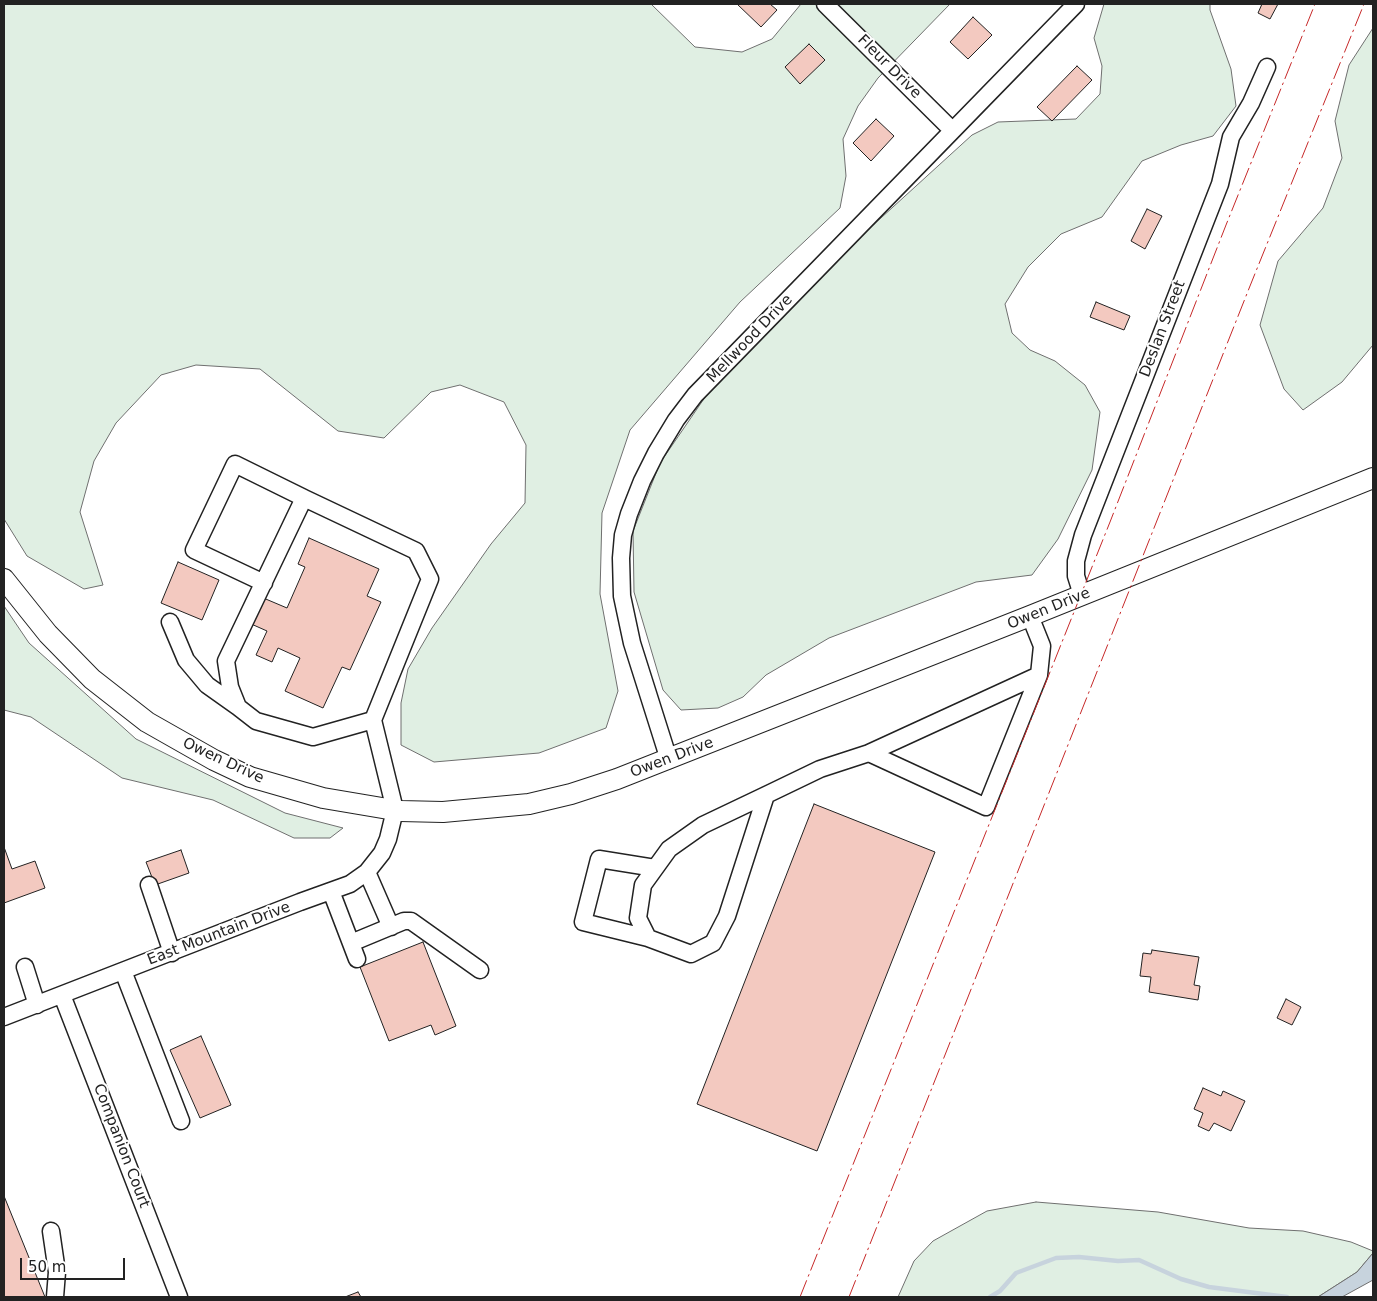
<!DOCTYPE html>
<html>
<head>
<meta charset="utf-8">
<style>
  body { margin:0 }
  #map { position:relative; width:1377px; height:1301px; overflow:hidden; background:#fff; font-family:"DejaVu Sans",sans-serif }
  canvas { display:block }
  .frame { position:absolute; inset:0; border:5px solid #222; pointer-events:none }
  .scale { position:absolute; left:20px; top:1258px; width:105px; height:22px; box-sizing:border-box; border:2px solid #222; border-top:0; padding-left:6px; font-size:15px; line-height:18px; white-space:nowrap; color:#222; -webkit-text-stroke:4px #fff; paint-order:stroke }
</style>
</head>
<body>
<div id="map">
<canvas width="1377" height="1301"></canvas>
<div class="frame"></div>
<div class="scale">50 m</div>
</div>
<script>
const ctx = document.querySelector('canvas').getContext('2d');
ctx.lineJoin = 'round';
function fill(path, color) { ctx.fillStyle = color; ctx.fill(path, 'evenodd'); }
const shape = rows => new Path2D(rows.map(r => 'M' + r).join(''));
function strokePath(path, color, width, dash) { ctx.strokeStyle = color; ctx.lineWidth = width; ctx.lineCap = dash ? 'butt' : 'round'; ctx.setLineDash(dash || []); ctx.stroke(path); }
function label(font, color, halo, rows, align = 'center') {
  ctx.font = font + ' "DejaVu Sans",sans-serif'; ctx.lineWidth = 4; ctx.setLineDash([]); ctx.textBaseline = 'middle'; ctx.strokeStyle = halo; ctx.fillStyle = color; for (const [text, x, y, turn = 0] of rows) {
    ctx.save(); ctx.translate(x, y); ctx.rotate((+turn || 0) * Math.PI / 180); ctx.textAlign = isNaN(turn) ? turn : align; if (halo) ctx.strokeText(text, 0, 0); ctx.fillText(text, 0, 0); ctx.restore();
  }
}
const green = shape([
  [4,4,651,4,695,47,742,52,772,39,801,4,950,4,878,78,858,106,843,139,846,176,840,208,740,302,630,430,602,513,600,594,618,691,606,728,539,753,434,762,401,745,401,703,408,669,432,628,491,544,525,503,526,445,504,402,460,385,431,392,384,438,338,431,260,369,196,365,161,375,116,423,94,461,80,512,103,585,84,589,27,556,4,519,4,4],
  [1104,4,1210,4,1210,10,1231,69,1236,106,1213,136,1181,145,1142,161,1102,217,1061,234,1028,267,1005,304,1012,333,1030,350,1055,361,1085,385,1100,412,1092,470,1058,539,1032,575,976,582,829,638,766,675,743,697,718,708,681,710,663,690,634,592,633,531,660,463,712,387,848,248,972,135,998,122,1076,119,1100,94,1102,66,1094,38,1104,4],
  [1373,28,1373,345,1342,382,1303,410,1284,389,1260,325,1278,261,1323,208,1342,158,1335,121,1349,65,1373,28],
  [4,606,29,643,136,739,285,813,343,828,330,838,294,838,213,800,122,778,31,717,4,710,4,606],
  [1036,1202,1158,1212,1249,1228,1303,1231,1351,1242,1373,1251,1373,1253,1357,1272,1318,1297,898,1297,914,1261,933,1241,987,1211,1036,1202]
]);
const water = shape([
  [1373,1253,1373,1280,1342,1297,1318,1297,1357,1272,1373,1253]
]);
const stream = shape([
  [990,1297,1000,1291,1016,1273,1056,1258,1079,1257,1118,1261,1139,1260,1181,1279,1209,1287,1287,1297]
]);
const building = shape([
  [737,4,770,4,777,10,761,27,737,4],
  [1262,4,1278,4,1270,19,1258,13,1262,4],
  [973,17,992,35,968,59,950,42,973,17],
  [809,44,825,60,800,84,785,67,809,44],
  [1077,66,1092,80,1052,121,1037,107,1077,66],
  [876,119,894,136,871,161,853,143,876,119],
  [1147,209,1162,216,1145,249,1131,241,1147,209],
  [1096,302,1130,316,1124,330,1090,317,1096,302],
  [309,538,379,569,367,596,381,602,350,670,342,667,323,708,285,691,300,658,278,648,272,662,256,655,267,631,249,623,261,597,287,608,305,567,298,564,309,538],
  [178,562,219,580,202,620,161,603,178,562],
  [814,804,935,852,817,1151,697,1104,814,804],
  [4,847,12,869,35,861,45,888,4,903,4,847],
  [181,850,189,873,155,885,146,862,181,850],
  [423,942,456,1026,435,1035,431,1025,389,1041,360,967,423,942],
  [1152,950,1199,957,1194,985,1200,986,1198,1000,1149,992,1151,977,1140,976,1143,953,1151,954,1152,950],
  [1286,999,1301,1007,1292,1025,1277,1018,1286,999],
  [201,1036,231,1105,200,1118,170,1050,201,1036],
  [1203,1088,1221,1096,1223,1091,1245,1101,1231,1131,1214,1123,1209,1131,1198,1126,1203,1113,1194,1109,1203,1088],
  [4,1196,45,1297,4,1297,4,1196],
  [358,1292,361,1297,345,1297,358,1292]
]);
const minor = shape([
  [825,4,952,130],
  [264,583,194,550,235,464,304,498],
  [1082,595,1076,576,1076,561,1083,535,1220,184,1231,137,1251,103,1267,67],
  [170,622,186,660,207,685,238,707],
  [869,753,1039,675],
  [669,760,632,643,622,596,621,558,623,535,629,514,642,481,656,453,676,420,695,395,1076,4],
  [766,795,727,916,713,943,691,954,648,938,638,918,643,885,669,849,703,825,766,795,820,769,869,753,986,807,1039,675,1042,646,1030,616],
  [367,872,391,927],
  [149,885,172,953],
  [331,891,357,959],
  [648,938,583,922,599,859,655,868],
  [351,943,404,921,411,921,480,970],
  [25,967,37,1005],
  [123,971,181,1121],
  [62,995,179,1297],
  [4,1017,300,902,350,884,367,872,382,853,388,839,395,810,373,720,430,579,416,551,304,498,226,661,230,687,238,707,256,721,313,737,373,720],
  [51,1231,57,1272,55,1297]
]);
const major = shape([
  [4,579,48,634,92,679,147,722,214,760,250,777,323,798,400,811,443,812,529,804,571,794,617,779,1030,616,1373,478]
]);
const power = shape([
  [800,1297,1110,522,1226,225,1315,4],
  [849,1297,1250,286,1364,4]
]);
const streetNames = [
  ["Fleur Drive",889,67,45],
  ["Deslan Street",1163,329,-69],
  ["Mellwood Drive",750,339,-46],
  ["Owen Drive",1049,609,-22],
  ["Owen Drive",672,758,-21],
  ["Owen Drive",223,761,25],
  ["East Mountain Drive",219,934,-21],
  ["Companion Court",121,1146,69]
];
fill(green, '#e0efe3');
strokePath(green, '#6f6f6f', 1);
fill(water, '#c7d3dd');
strokePath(water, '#6f6f6f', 1);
strokePath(stream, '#c7d3dd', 4.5);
fill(building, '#f3c9c0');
strokePath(building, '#222', 1);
strokePath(minor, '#222', 19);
strokePath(major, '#222', 22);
strokePath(minor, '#fff', 16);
strokePath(major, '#fff', 20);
strokePath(power, '#c62828', 1, [18, 4, 2.5, 4]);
label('15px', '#222', '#fff', streetNames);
</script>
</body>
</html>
